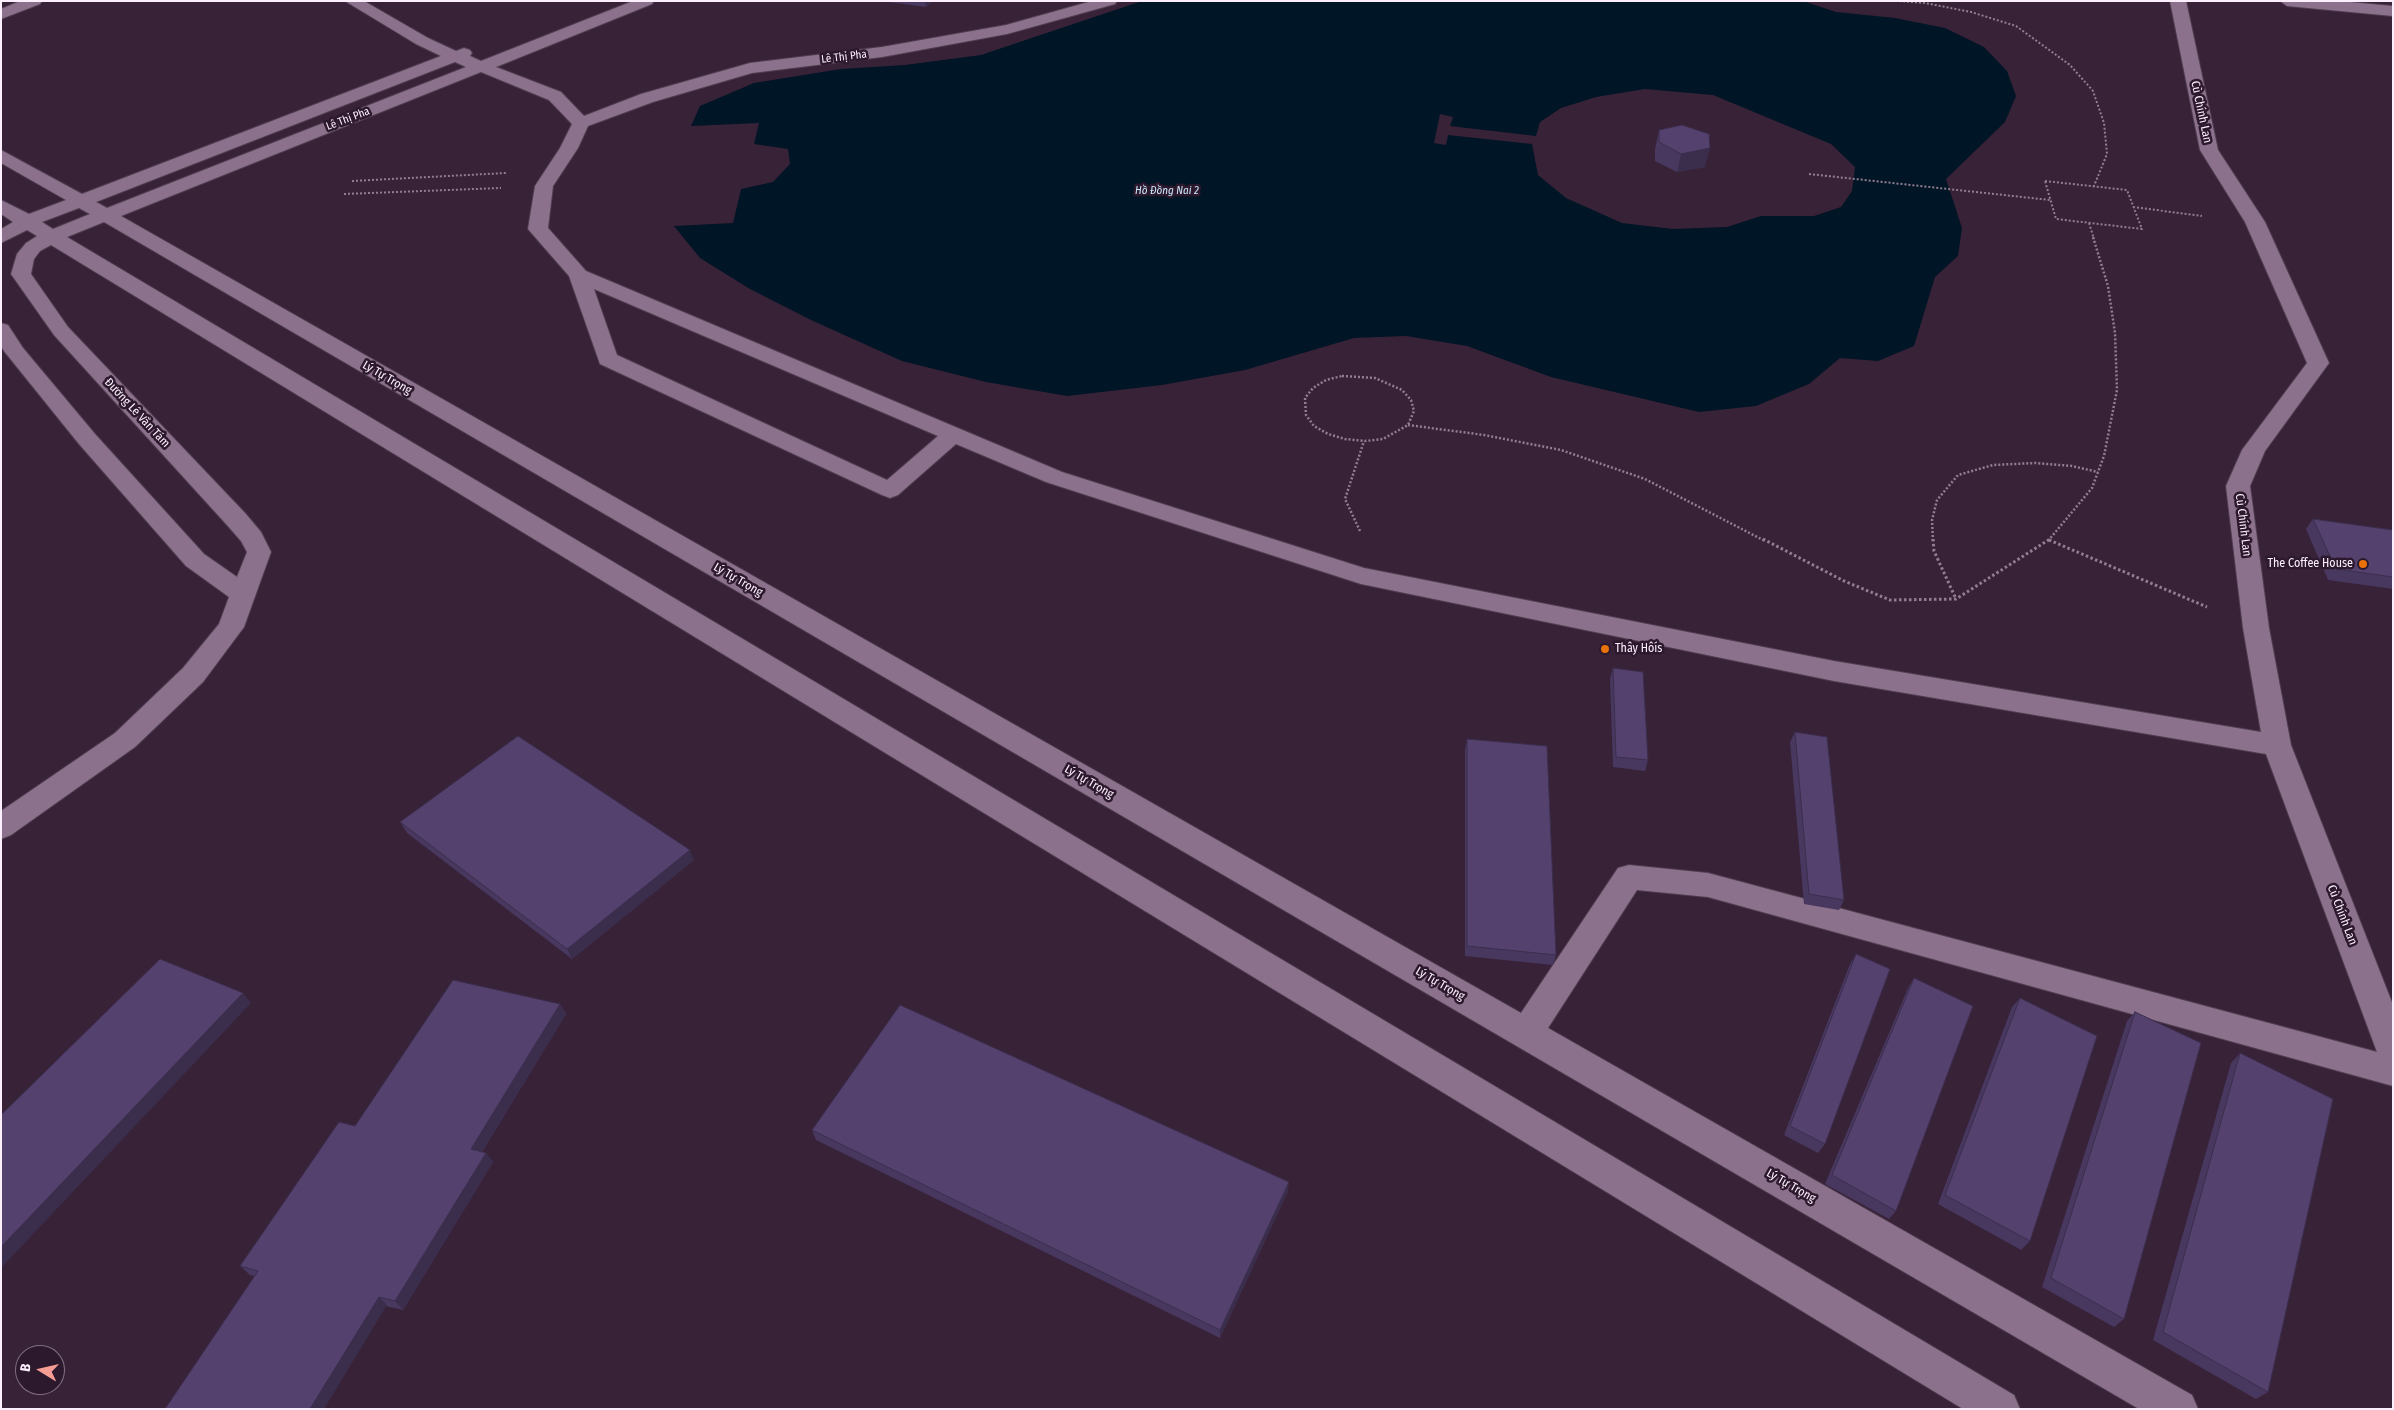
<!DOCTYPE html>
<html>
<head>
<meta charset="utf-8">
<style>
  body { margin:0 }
  #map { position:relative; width:2394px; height:1410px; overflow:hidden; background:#382238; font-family:"Fira Sans Condensed",sans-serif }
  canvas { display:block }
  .frame { position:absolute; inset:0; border:2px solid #fdeffd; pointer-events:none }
  .north { position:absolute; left:15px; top:1345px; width:50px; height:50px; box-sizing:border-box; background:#2d192e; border:1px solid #806f81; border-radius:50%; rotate:279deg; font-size:14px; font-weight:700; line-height:20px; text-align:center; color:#fdeffd }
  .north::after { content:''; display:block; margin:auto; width:18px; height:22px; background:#f59c95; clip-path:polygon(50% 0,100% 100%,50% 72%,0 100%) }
</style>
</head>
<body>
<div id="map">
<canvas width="2394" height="1410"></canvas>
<div class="frame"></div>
<div class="north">B</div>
</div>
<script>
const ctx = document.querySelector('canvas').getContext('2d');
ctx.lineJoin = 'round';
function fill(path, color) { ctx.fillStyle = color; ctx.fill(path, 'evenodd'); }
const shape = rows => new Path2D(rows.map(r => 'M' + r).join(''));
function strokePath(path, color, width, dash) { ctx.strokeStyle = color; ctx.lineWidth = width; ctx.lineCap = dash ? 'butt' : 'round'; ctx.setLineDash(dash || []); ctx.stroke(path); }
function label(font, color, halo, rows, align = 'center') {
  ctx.font = font + ' "Fira Sans Condensed",sans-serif'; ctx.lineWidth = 5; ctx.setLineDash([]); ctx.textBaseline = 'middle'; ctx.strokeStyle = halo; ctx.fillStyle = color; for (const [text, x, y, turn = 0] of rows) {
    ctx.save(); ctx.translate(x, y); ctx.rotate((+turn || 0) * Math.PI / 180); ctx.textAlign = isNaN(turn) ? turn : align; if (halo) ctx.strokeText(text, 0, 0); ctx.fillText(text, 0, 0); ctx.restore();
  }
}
const water = shape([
  [1142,1,1803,1,1836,12,1895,18,1945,28,1984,47,2007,71,2016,96,2005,122,1946,179,1962,228,1958,256,1935,277,1914,346,1878,361,1840,358,1809,384,1756,406,1699,412,1551,377,1467,346,1406,336,1354,338,1245,370,1162,385,1067,396,986,382,902,361,811,320,750,289,700,258,674,226,733,223,741,189,773,182,790,164,788,149,754,144,759,123,691,126,700,106,754,83,841,69,905,65,981,55],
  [1645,89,1713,95,1831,144,1855,167,1852,191,1841,207,1814,216,1761,216,1727,227,1673,229,1622,223,1566,198,1538,175,1532,144,1448,135,1446,145,1434,143,1440,114,1453,117,1450,126,1536,136,1540,122,1561,108,1596,97]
]);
const pathFar2 = shape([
  [1899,1,1925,3,1971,12,2016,26,2070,65,2093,91,2104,123,2107,154,2094,186],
  [1809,174,2050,200],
  [352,181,506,173],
  [2045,181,2127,190,2142,229,2056,219,2045,181],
  [344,194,501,188],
  [2133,207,2202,216],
  [2089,223,2094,239]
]);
const pathFar1 = shape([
  [1342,376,1375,378,1402,390,1411,400,1414,411,1408,425,1383,439,1365,441,1345,439,1328,434,1314,426,1306,415,1305,398,1313,388,1326,380,1342,376],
  [1408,425,1484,435,1561,450,1645,479,1765,541],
  [1360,531,1345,499,1364,441],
  [1933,541,1932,520,1937,500,1958,475,1993,465,2035,463,2072,466,2098,472],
  [2048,541,2092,488,2104,456,2117,390,2115,333,2108,286,2093,237]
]);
const path = shape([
  [1763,539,1844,581,1890,600,1956,599,2050,539],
  [1933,539,1934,551,1956,599],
  [2049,540,2207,607]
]);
const minor = shape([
  [20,1,42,1,40,4,1,19,1,9,20,1],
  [345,1,364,1,428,38,456,51,464,48,470,50,472,53,470,56,481,61,633,1,654,1,652,4,496,67,561,92,584,116,641,94,750,63,882,47,1006,25,1092,1,1117,1,1115,4,1007,34,882,57,752,73,653,102,588,126,578,148,553,186,548,228,586,271,1062,472,1364,568,1834,661,2261,732,2243,628,2226,486,2242,450,2307,363,2245,222,2200,150,2170,1,2186,1,2218,150,2265,222,2329,363,2265,451,2250,486,2269,628,2291,745,2393,1005,2393,1086,1708,897,1637,890,1548,1028,2192,1395,2198,1409,2139,1409,104,222,67,237,2014,1395,2020,1409,1963,1409,51,245,40,251,34,259,31,274,68,327,245,513,261,532,271,552,244,627,203,682,135,747,11,835,1,839,1,811,115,733,183,668,219,624,229,597,186,566,79,444,4,351,1,346,1,323,8,325,23,348,95,434,204,554,237,577,247,552,241,541,227,525,54,335,11,274,17,254,26,243,37,236,27,230,1,243,1,229,13,222,1,214,1,200,29,214,66,200,1,163,1,150,82,194,441,56,416,44,345,1],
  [455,62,466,67,107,208,96,202,455,62],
  [481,72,549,100,572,124,560,148,535,186,528,229,569,276,600,364,882,495,890,498,898,495,956,444,1046,482,1361,584,1834,681,2266,754,2377,1052,1708,873,1629,865,1618,868,1521,1013,121,216,481,72],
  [79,208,90,214,53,229,42,222,79,208],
  [594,289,938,436,887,480,617,355,594,289],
  [2280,1,2339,1,2393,6,2393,16,2287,6,2280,1]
]);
const wall = shape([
  [881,1,932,1,926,7],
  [1659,130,1705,167,1677,172,1655,161,1655,149],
  [2313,519,2393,530,2393,589,2328,580,2306,529],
  [1613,668,1648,760,1645,771,1613,767,1610,679],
  [1795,732,1844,900,1839,910,1804,904,1790,742],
  [1467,739,1556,955,1553,965,1465,956,1465,750],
  [400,822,694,860,572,959,407,833],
  [1856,954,1825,1144,1818,1153,1784,1135,1850,964],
  [1914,978,1896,1211,1889,1219,1825,1184,1908,988],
  [2020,998,2030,1241,2021,1250,1938,1204,2012,1007],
  [560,1004,566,1014,482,1152,486,1153,493,1162,403,1310,250,1275,240,1266],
  [2135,1012,2124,1319,2114,1327,2042,1287,2127,1021],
  [2240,1053,2268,1392,2256,1399,2153,1340,2231,1063],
  [812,1130,1288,1191,1220,1338,816,1140]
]);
const shadedWall = shape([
  [925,1,932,1,926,7],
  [1710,148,1705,167,1677,172,1681,154],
  [690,850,694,860,572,959,567,949],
  [243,993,251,1003,1,1268,1,1247],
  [560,1004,566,1014,478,1158,471,1149],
  [486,1153,493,1162,403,1310,395,1301],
  [1289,1182,1288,1191,1220,1338,1220,1330],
  [379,1297,387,1305,324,1409,310,1409]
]);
const building = shape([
  [1682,125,1709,134,1710,148,1681,154,1659,142,1659,130,1682,125],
  [2313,519,2393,530,2393,577,2336,569,2313,519],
  [1613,668,1643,672,1648,760,1616,757,1613,668],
  [1795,732,1827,737,1844,900,1809,894,1795,732],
  [518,736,690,850,567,949,400,822,518,736],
  [1467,739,1547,746,1556,955,1467,946,1467,739],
  [1856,954,1890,969,1825,1144,1790,1126,1856,954],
  [160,959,243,993,1,1247,1,1115,160,959],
  [1914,978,1973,1006,1896,1211,1832,1175,1914,978],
  [453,980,560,1004,471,1149,486,1153,395,1301,379,1297,310,1409,165,1409,258,1271,240,1266,339,1122,355,1126,453,980],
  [2020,998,2097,1036,2030,1241,1945,1195,2020,998],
  [900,1005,1289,1182,1220,1330,812,1130,900,1005],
  [2135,1012,2201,1043,2124,1319,2051,1278,2135,1012],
  [2240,1053,2333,1099,2268,1392,2163,1332,2240,1053]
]);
const markers = [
  [2363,564,5,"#e8710a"],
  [1605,649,5,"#e8710a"]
];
const farStreetnames = [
  ["Lê Thị Pha",844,57,-7],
  ["Lê Thị Pha",348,119,-21]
];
const farWaternames = [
  ["Hồ Đồng Nai 2",1167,191]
];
const streetNames = [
  ["Cù Chính Lan",2201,112,78],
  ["Lý Tự Trọng",387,378,30],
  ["Đường Lê Văn Tám",137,413,47],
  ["Cù Chính Lan",2243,525,83],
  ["Lý Tự Trọng",738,580,30],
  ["Lý Tự Trọng",1089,782,30],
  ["Cù Chính Lan",2342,915,69],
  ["Lý Tự Trọng",1440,984,30],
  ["Lý Tự Trọng",1791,1186,30]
];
const poiNames = [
  ["The Coffee House",2353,564],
  ["Thây Hôís",1615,649,"left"]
];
fill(water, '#001525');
strokePath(minor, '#4f3d50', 2);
strokePath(pathFar2, '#917e91', 2, [2, 2]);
strokePath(pathFar1, '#917e91', 2.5, [2, 2]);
strokePath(path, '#917e91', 3, [2.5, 2.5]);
fill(minor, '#8b718b');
fill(wall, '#48385f');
fill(shadedWall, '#3b2e4d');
fill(building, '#54416e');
strokePath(building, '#3b2e4d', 1);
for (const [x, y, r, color] of markers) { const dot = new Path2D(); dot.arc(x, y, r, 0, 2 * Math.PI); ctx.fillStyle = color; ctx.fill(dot); strokePath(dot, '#2d192e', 2); }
label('11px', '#fdeffd', '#2d192e', farStreetnames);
label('italic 11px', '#cce9fe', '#2d192e', farWaternames);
label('12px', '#fdeffd', '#2d192e', streetNames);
label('12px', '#fdeffd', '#2d192e', poiNames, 'right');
</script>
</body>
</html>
